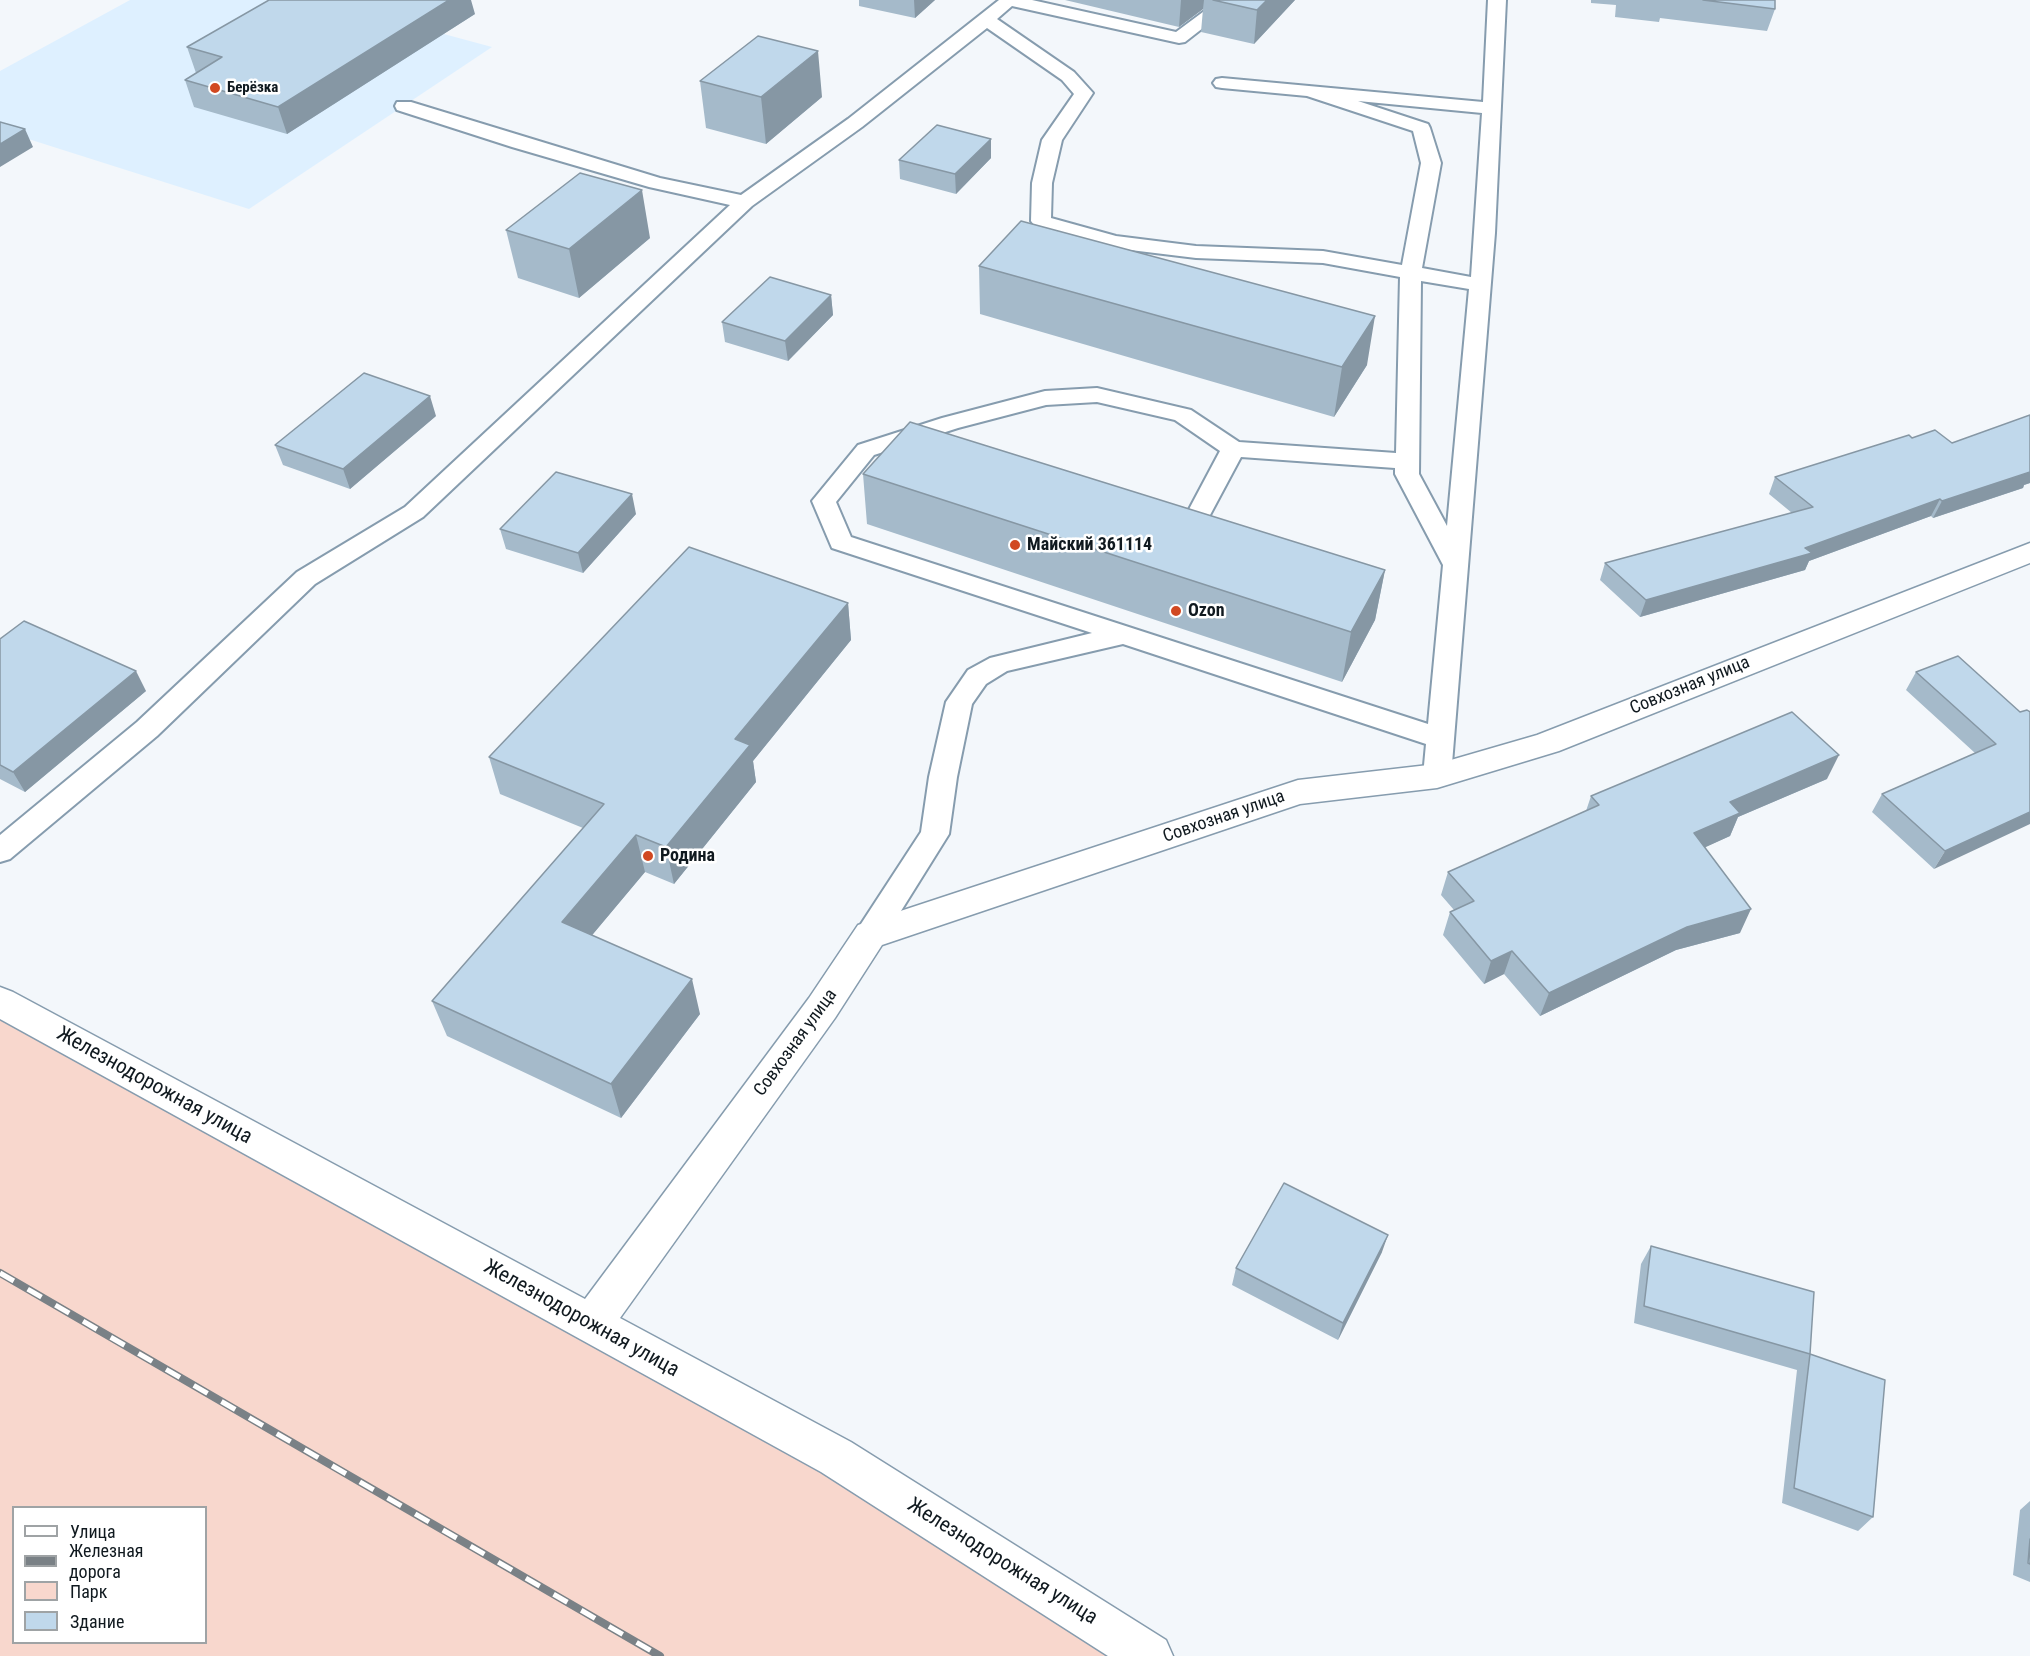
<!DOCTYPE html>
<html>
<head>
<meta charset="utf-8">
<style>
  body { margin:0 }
  #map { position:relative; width:2030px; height:1656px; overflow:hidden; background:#f3f7fb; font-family:"Roboto Condensed",sans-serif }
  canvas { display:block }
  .legend { position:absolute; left:12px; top:1506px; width:195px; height:138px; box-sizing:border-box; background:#fff; border:2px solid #9fa3a5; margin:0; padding:8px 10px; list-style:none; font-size:18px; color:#10191f }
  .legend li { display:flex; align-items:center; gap:12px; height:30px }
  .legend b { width:30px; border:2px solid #9fa3a5 }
</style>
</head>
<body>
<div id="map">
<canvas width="2030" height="1656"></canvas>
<ul class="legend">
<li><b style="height:8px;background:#fff"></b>Улица</li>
<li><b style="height:8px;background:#7a8186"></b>Железная дорога</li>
<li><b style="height:16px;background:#f8d7cd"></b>Парк</li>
<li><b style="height:16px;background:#c0d8eb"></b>Здание</li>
</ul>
</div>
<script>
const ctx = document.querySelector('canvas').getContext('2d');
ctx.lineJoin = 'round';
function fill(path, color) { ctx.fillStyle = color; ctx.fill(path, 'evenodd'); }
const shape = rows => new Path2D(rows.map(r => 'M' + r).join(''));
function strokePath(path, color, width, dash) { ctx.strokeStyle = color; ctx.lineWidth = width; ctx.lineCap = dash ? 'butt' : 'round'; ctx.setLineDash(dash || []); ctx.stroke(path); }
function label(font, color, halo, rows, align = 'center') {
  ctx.font = font + ' "Roboto Condensed",sans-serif'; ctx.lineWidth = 5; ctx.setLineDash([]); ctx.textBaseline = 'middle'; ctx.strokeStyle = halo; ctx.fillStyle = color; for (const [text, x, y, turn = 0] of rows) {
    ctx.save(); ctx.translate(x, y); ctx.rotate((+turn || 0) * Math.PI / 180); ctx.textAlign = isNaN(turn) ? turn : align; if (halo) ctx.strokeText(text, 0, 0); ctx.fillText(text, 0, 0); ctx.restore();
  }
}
const built = shape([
  [130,0,403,0,377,16,492,47,249,209,0,130,0,71]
]);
const green = shape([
  [0,1002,1150,1656,0,1656],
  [14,1508,206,1508,206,1642,14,1642]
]);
const service = shape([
  [999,0,1032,0,1176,32,1211,6,1217,5,1223,6,1226,10,1185,42,1179,43,1012,6,997,19,1074,72,1093,93,1062,140,1052,183,1051,218,1116,236,1196,246,1323,251,1402,265,1421,163,1413,131,1307,96,1222,88,1216,87,1213,83,1216,79,1222,78,1483,102,1488,0,1506,0,1495,233,1451,776,1447,783,1437,786,1427,783,1423,776,1426,744,1123,644,1007,671,986,684,972,704,957,777,949,834,881,943,870,947,859,943,855,935,859,927,921,832,929,777,946,702,968,670,990,658,1092,633,832,548,812,501,858,445,942,418,1045,391,1097,388,1191,410,1239,442,1396,453,1400,277,1323,263,1196,258,1114,248,1034,225,1031,221,1032,183,1042,140,1074,94,1062,80,987,28,862,127,752,206,423,517,315,584,157,736,10,859,0,862,0,835,137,722,297,572,405,507,730,205,649,187,512,147,397,110,395,106,397,102,411,102,660,178,741,195,848,119,999,0],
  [1358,101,1482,113,1471,277,1422,268,1441,163,1430,128,1428,124,1358,101],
  [1421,281,1469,289,1447,526,1419,474,1421,281],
  [1097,402,1175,420,1220,451,1186,515,1189,520,1198,523,1207,520,1210,515,1241,457,1395,468,1395,474,1443,565,1428,724,851,537,836,502,874,455,958,428,1046,405,1097,402]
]);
const minor = shape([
  [2030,543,2030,563,1559,751,1437,788,1300,804,882,945,835,1018,620,1318,851,1442,1166,1640,1173,1656,1108,1656,821,1472,0,1019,0,987,13,992,585,1299,809,998,858,925,1298,780,1437,764,1537,735,2030,543]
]);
const rail = shape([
  [0,1273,660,1656]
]);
const wall = shape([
  [859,0,935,0,915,18,859,6],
  [1065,0,1295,0,1254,44,1201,32,1203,9,1179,27],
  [1591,0,1775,0,1775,9,1767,31,1660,18,1659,22,1615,17,1616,5,1591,3],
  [475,14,287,134,194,107,185,80,196,73,187,47],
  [700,81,822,97,766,144,706,128],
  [991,158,956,194,900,179,899,160],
  [506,230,650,238,579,298,518,278],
  [979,266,1367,365,1334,417,980,314],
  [831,295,833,315,788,361,725,342,722,322],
  [2030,415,2030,483,2024,485,2023,488,1933,518,1931,516,1809,561,1805,570,1640,617,1600,580,1605,563,1792,513,1769,494,1775,477,1912,438,1952,443],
  [436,416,350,489,283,465,275,445],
  [863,474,1385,570,1375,620,1342,682,867,524],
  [636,514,583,573,506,549,500,529],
  [848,603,851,640,753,761,756,782,674,884,645,872,592,935,700,1014,621,1118,447,1036,432,1001,583,828,500,794,489,757],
  [0,639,146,691,25,792,0,779],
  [1916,672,2020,712,2030,712,1934,869,1872,812,1882,794,1975,753,1906,690],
  [1827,779,1738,817,1730,836,1705,847,1740,933,1676,950,1540,1016,1504,974,1484,984,1443,935,1450,912,1454,910,1441,895,1448,872,1586,811,1591,796],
  [1651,1246,1810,1354,1873,1517,1858,1531,1782,1503,1797,1370,1634,1323,1641,1264],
  [1382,1252,1338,1340,1232,1285,1236,1268],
  [2030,1501,2030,1582,2013,1575,2020,1510]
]);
const shadedWall = shape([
  [449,0,471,0,475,14,287,134,278,107],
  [914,0,935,0,915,18],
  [1181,0,1204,0,1203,9,1179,27],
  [1267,0,1295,0,1254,44,1257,10],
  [818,51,822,97,766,144,761,97],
  [25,129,33,147,0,167,0,144],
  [991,139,991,158,956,194,955,174],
  [642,190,650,238,579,298,569,249],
  [831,295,833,315,788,361,785,341],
  [1375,316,1367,365,1334,417,1342,367],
  [430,396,436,416,350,489,343,469],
  [2030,470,2030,483,2024,485,2023,488,1933,518,1942,501],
  [632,494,636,514,583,573,578,553],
  [1940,499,1931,516,1809,561,1805,570,1640,617,1646,600,1805,548],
  [1385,570,1375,620,1342,682,1351,632],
  [848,603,851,640,753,761,756,782,674,884,666,847,735,739],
  [136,671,146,691,25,792,13,772],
  [1839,755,1827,779,1738,817,1730,836,1684,857,1694,833,1730,802],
  [2030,812,2030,824,1934,869,1945,851],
  [636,835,645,872,573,958,562,922],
  [1751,909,1740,933,1676,950,1540,1016,1549,993,1687,927],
  [1512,951,1504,974,1484,984,1491,961],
  [692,979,700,1014,621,1118,611,1084],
  [1388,1235,1382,1252,1338,1340,1343,1323]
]);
const building = shape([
  [269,0,449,0,278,107,185,80,222,57,187,47,269,0],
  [1213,0,1267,0,1257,10,1213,0],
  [1703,0,1775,0,1775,9,1703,0],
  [758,36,818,51,761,97,700,81,758,36],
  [0,122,25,129,0,144,0,122],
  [937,125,991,139,955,174,899,160,937,125],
  [580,173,642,190,569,249,506,230,580,173],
  [1021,221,1375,316,1342,367,979,266,1021,221],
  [770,277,831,295,785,341,722,322,770,277],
  [364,373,430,396,343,469,275,445,364,373],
  [2030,415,2030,472,1942,501,1940,499,1805,548,1812,553,1646,600,1605,563,1813,507,1775,477,1909,435,1912,438,1935,430,1952,443,2030,415],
  [910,422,1385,570,1351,632,863,474,910,422],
  [556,472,632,494,578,553,500,529,556,472],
  [689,547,848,603,735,739,750,745,666,847,636,835,562,922,692,979,611,1084,432,1001,604,804,489,757,689,547],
  [24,621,136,671,13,772,0,765,0,639,24,621],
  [1958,656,2020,712,2027,710,2030,712,2030,812,1945,851,1882,794,1996,744,1916,672,1958,656],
  [1792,712,1839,755,1730,802,1740,813,1694,833,1751,909,1687,927,1549,993,1512,951,1491,961,1450,912,1474,901,1448,872,1599,805,1591,796,1792,712],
  [1284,1183,1388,1235,1343,1323,1236,1268,1284,1183],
  [1651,1246,1814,1292,1810,1354,1644,1306,1651,1246],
  [1810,1354,1885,1380,1873,1517,1794,1488,1810,1354],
  [2030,1539,2030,1564,2028,1563,2030,1539]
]);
const markers = [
  [215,88,6,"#d14821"],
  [1015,545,6,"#d14821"],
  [1176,611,6,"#d14821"],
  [648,856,6,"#d14821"]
];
const farPoinames = [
  ["Берёзка",227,88]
];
const poiNames = [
  ["Майский 361114",1027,545],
  ["Ozon",1188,611],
  ["Родина",660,856]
];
const streetNames = [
  ["Совхозная улица",1690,686,-22],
  ["Совхозная улица",1224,817,-19],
  ["Совхозная улица",796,1043,-54]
];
const nearStreetnames = [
  ["Железнодорожная улица",154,1086,29],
  ["Железнодорожная улица",581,1319,29],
  ["Железнодорожная улица",1002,1562,32]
];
fill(built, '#def0ff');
fill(green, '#f8d7cd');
strokePath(service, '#869cae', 4);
strokePath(minor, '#869cae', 3);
fill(service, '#fff');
fill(minor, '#fff');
strokePath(rail, '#7a8186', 8);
strokePath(rail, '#fff', 5, [16]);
fill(wall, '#a5baca');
fill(shadedWall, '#8697a4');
fill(building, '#c0d8eb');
strokePath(building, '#8697a4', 1.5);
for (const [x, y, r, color] of markers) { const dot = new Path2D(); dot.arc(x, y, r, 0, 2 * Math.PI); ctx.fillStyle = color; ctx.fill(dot); strokePath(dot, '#fff', 2); }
label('bold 15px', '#10191f', '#fff', farPoinames, 'left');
label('bold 18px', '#10191f', '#fff', poiNames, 'left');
label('18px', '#10191f', '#fff', streetNames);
label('21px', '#10191f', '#fff', nearStreetnames);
</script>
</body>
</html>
